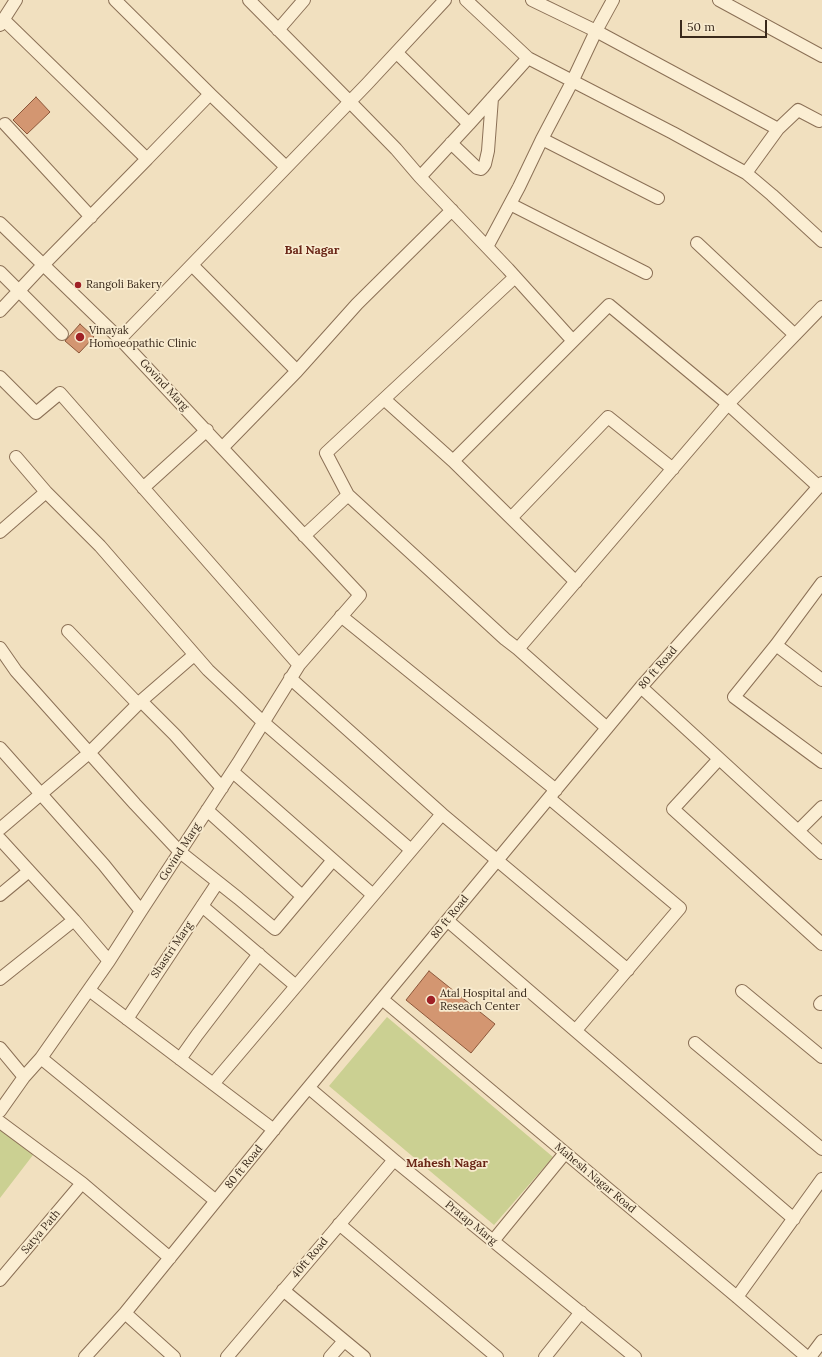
<!DOCTYPE html>
<html>
<head>
<meta charset="utf-8">
<style>
  body { margin:0 }
  #map { position:relative; width:822px; height:1357px; overflow:hidden; background:#f1e0bf; font-family:Lora,serif }
  canvas { display:block }
  .scale { position:absolute; left:680px; top:20px; width:87px; height:18px; box-sizing:border-box; border:2px solid #39291b; border-top:0; padding-left:5px; font-size:12px; line-height:14px; white-space:nowrap; color:#39291b; -webkit-text-stroke:3px #f8ebcf; paint-order:stroke }
</style>
</head>
<body>
<div id="map">
<canvas width="822" height="1357"></canvas>
<div class="scale">50 m</div>
</div>
<script>
const ctx = document.querySelector('canvas').getContext('2d');
ctx.lineJoin = 'round';
function fill(path, color) { ctx.fillStyle = color; ctx.fill(path, 'evenodd'); }
const shape = rows => new Path2D(rows.map(r => 'M' + r).join(''));
function strokePath(path, color, width, dash) { ctx.strokeStyle = color; ctx.lineWidth = width; ctx.lineCap = dash ? 'butt' : 'round'; ctx.setLineDash(dash || []); ctx.stroke(path); }
function label(font, color, halo, rows, align = 'center') {
  ctx.font = font + ' Lora,serif'; ctx.lineWidth = 3.5; ctx.setLineDash([]); ctx.textBaseline = 'middle'; ctx.strokeStyle = halo; ctx.fillStyle = color; for (const [text, x, y, turn = 0] of rows) {
    ctx.save(); ctx.translate(x, y); ctx.rotate((+turn || 0) * Math.PI / 180); ctx.textAlign = isNaN(turn) ? turn : align; if (halo) ctx.strokeText(text, 0, 0); ctx.fillText(text, 0, 0); ctx.restore();
  }
}
const green = shape([
  [387,1017,553,1157,494,1225,329,1086],
  [0,1130,33,1155,0,1198]
]);
const building = shape([
  [36,97,50,112,27,134,13,120,36,97],
  [80,324,94,337,79,353,65,341,80,324],
  [429,971,495,1024,471,1053,406,1000,429,971]
]);
const minor = shape([
  [115,0,210,94],
  [249,0,350,102,396,149,420,177,469,124,397,53],
  [466,0,528,58,469,124],
  [532,0,596,31,778,129,746,173],
  [719,0,822,56],
  [0,25,16,0],
  [278,30,304,0],
  [528,58,673,133,746,173,772,195,822,241],
  [5,124,91,217],
  [778,129,798,110,819,121],
  [542,139,658,198],
  [451,143,477,168,481,169,483,167,485,164,488,151,492,98],
  [147,159,210,94,286,167],
  [420,177,508,269,573,341],
  [510,204,646,273],
  [0,223,120,339,360,595,299,665,240,760,141,911,109,961,41,1058,24,1077,0,1111],
  [697,243,795,335],
  [487,247,519,187,542,139,572,82,596,31,613,0],
  [192,265,297,371,223,447],
  [0,272,62,334],
  [515,277,326,453,348,495,505,639,518,649,607,728],
  [0,311,43,265,147,159,4,20],
  [120,339,367,84,445,0],
  [297,371,357,304,452,210],
  [0,377,36,413,60,393,299,665],
  [384,399,453,461,576,582],
  [453,461,609,305,728,404,819,487],
  [143,488,207,430],
  [46,492,100,546,208,670,263,722,411,850],
  [511,518,608,417,673,469],
  [0,532,46,492,16,457],
  [304,536,348,495],
  [822,583,776,645,734,697,822,762],
  [341,616,556,790],
  [68,631,138,704],
  [776,645,822,680],
  [0,648,16,671,135,804,180,852,238,898,275,929,333,860],
  [518,649,728,404,822,307],
  [290,678,442,814,628,970],
  [641,687,822,853],
  [141,701,194,655],
  [0,748,104,865,141,911],
  [719,759,673,809,822,944],
  [233,772,373,895],
  [549,798,680,908,576,1030],
  [207,810,302,896],
  [0,829,89,753,141,701,175,735,222,788],
  [798,831,822,807],
  [0,839,74,920,109,961],
  [0,895,29,871],
  [202,906,296,986],
  [448,921,794,1219],
  [0,979,74,920],
  [89,990,274,1130],
  [742,991,822,1057],
  [382,999,737,1297,807,1357],
  [820,1004,822,1002],
  [127,1019,218,882],
  [695,1043,822,1149],
  [0,1048,24,1077],
  [41,1058,216,1201],
  [180,1059,197,1035,259,954],
  [213,1084,442,814],
  [309,1088,394,1160,635,1357],
  [0,1122,82,1183,170,1258],
  [339,1224,497,1357],
  [493,1241,565,1153],
  [0,1280,82,1183],
  [283,1290,364,1357],
  [737,1297,822,1179],
  [125,1313,174,1357],
  [85,1357,125,1313,284,1117,641,687,822,483],
  [227,1357,394,1160],
  [330,1357,344,1341],
  [545,1357,581,1312],
  [810,1357,822,1341]
]);
const markers = [
  [78,285,4,"#9f2126"],
  [80,337,5,"#9f2126"],
  [431,1000,5,"#9f2126"]
];
const poiNames = [
  ["Rangoli Bakery",86,285],
  ["Vinayak",89,331],
  ["Homoeopathic Clinic",89,344],
  ["Atal Hospital and",440,994],
  ["Reseach Center",440,1007]
];
const streetNames = [
  ["Govind Marg",164,385,47],
  ["80 ft Road",658,668,-49],
  ["Govind Marg",180,852,-57],
  ["80 ft Road",450,917,-51],
  ["Shastri Marg",172,950,-56],
  ["80 ft Road",244,1167,-51],
  ["Mahesh Nagar Road",595,1178,40],
  ["Pratap Marg",471,1223,39],
  ["Satya Path",41,1232,-50],
  ["40ft Road",310,1258,-50]
];
const neighbourhoodNames = [
  ["Bal Nagar",312,251],
  ["Mahesh Nagar",447,1164]
];
fill(green, '#cbd092');
fill(building, '#d39671');
strokePath(building, '#8c573a', 1);
strokePath(minor, '#8b7056', 14);
strokePath(minor, '#fbeed3', 12);
for (const [x, y, r, color] of markers) { const dot = new Path2D(); dot.arc(x, y, r, 0, 2 * Math.PI); ctx.fillStyle = color; ctx.fill(dot); strokePath(dot, '#f8ebcf', 1.5); }
label('11px', '#39291b', '#f8ebcf', poiNames, 'left');
label('11px', '#39291b', '#f8ebcf', streetNames);
label('bold 12px', '#6a2617', '#f8ebcf', neighbourhoodNames);
</script>
</body>
</html>
